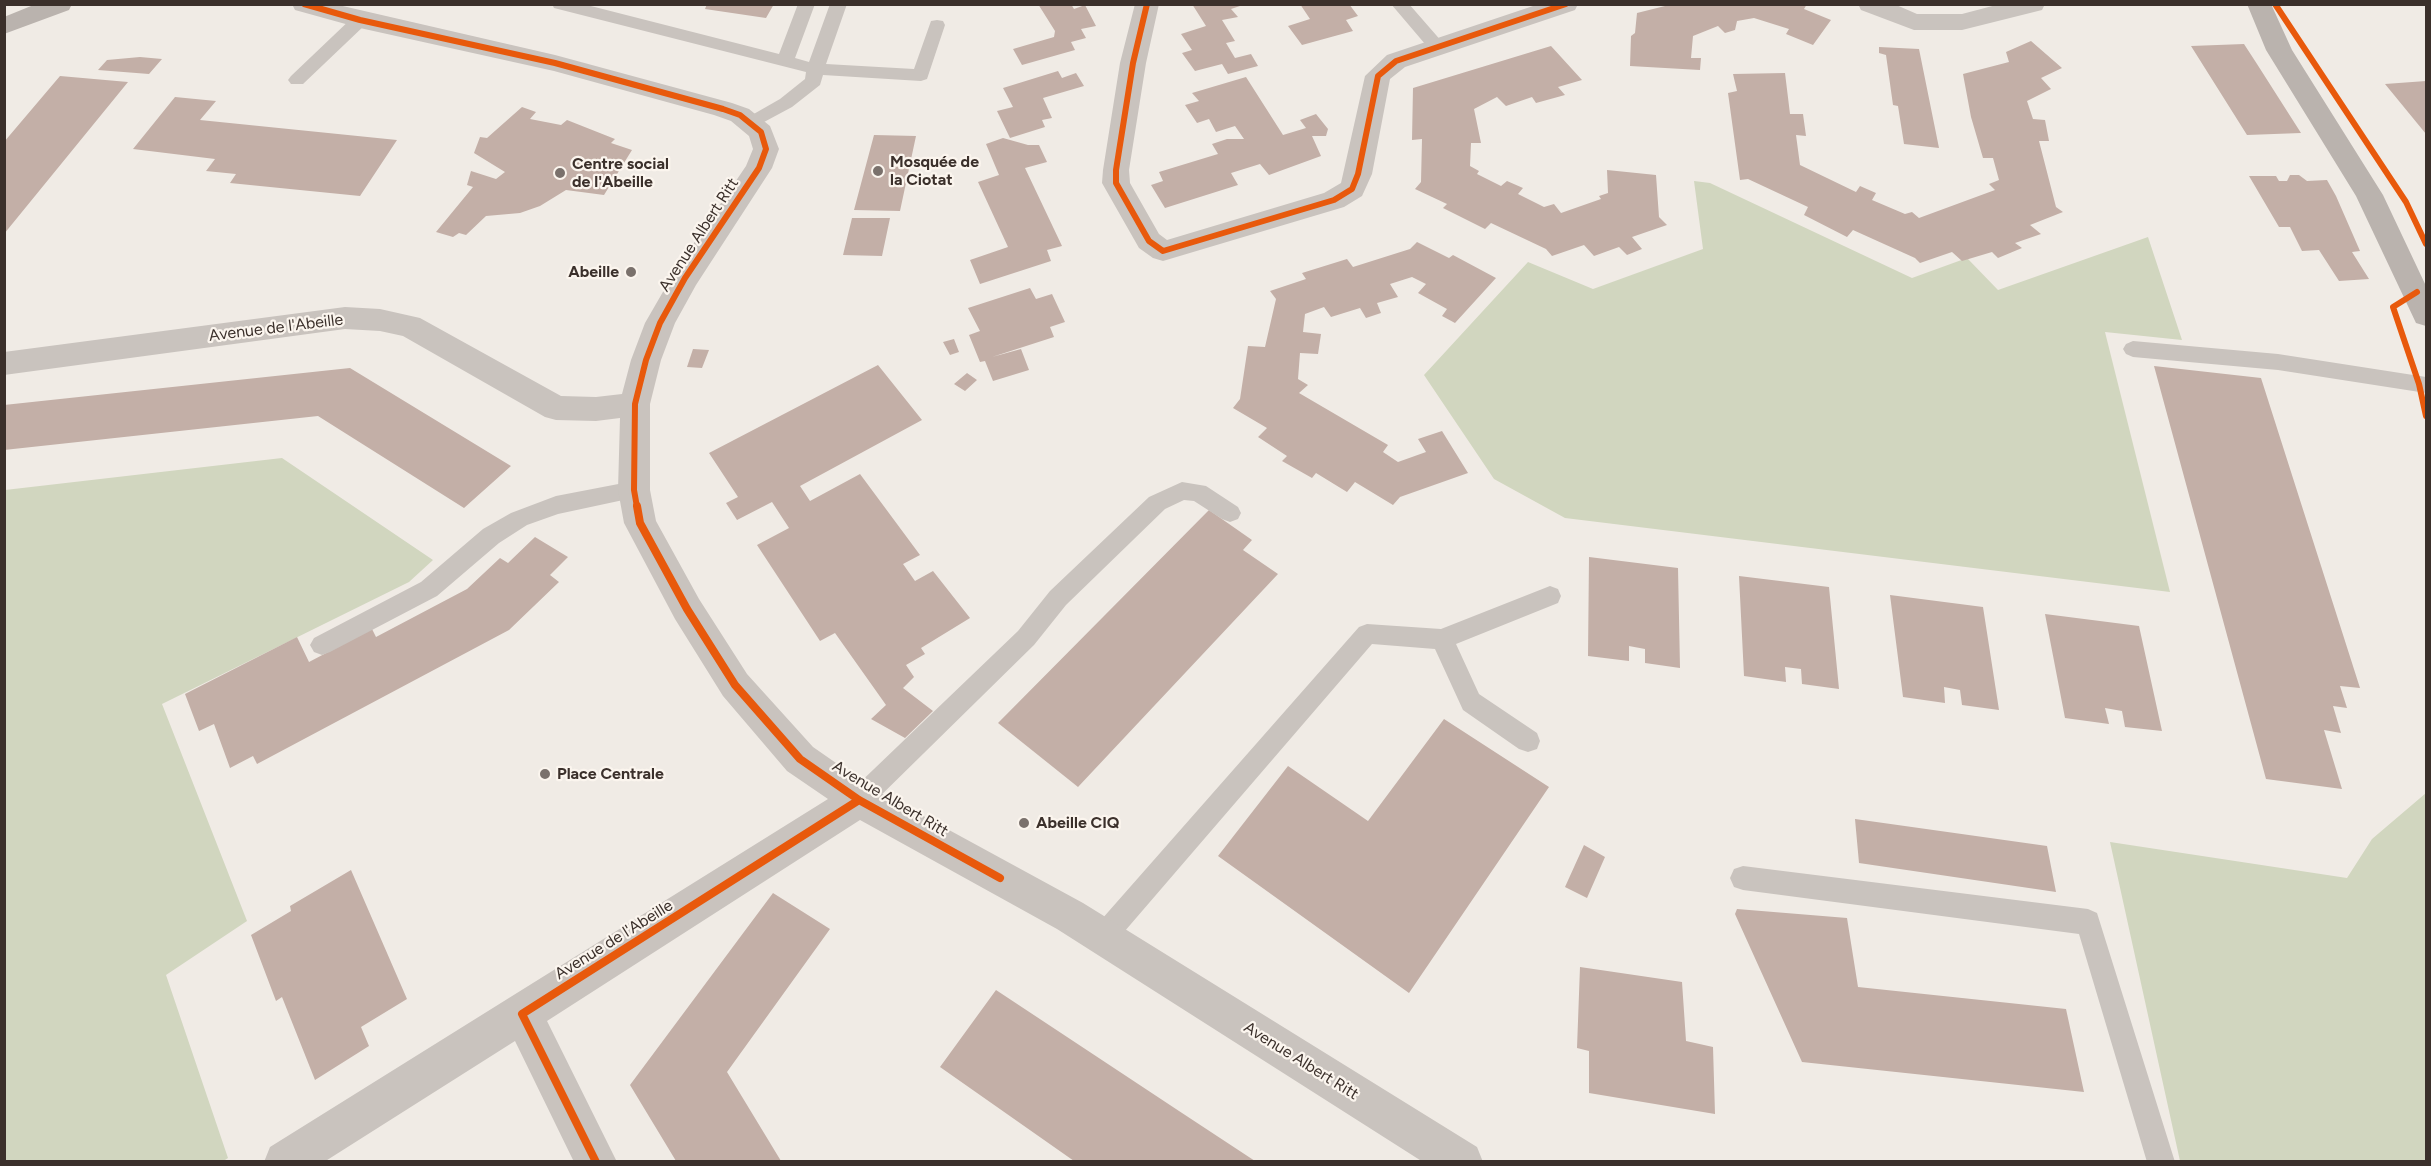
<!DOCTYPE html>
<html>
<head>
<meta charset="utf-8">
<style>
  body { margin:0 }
  #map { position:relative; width:2431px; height:1166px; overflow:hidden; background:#f0ebe5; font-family:Figtree,sans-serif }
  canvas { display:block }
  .frame { position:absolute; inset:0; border:6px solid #3b302b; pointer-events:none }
</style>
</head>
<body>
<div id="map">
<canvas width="2431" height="1166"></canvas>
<div class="frame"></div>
</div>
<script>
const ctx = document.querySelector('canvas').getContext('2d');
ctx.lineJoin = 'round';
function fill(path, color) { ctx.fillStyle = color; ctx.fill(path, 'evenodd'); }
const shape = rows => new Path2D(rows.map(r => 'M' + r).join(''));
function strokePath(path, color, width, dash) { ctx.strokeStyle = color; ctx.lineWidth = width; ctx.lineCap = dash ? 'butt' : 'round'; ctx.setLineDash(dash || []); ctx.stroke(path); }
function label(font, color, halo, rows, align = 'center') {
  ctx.font = font + ' Figtree,sans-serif'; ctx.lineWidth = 4.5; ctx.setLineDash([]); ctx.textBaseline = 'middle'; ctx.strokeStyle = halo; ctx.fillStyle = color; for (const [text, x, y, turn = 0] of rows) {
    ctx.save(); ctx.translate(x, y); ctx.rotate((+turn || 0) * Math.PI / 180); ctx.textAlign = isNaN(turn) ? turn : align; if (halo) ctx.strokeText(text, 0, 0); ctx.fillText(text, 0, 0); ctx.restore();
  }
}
const green = shape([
  [1694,181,1710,183,1912,278,1967,258,1998,290,2148,237,2182,340,2105,332,2170,592,1565,518,1494,479,1424,375,1528,262,1593,289,1703,249],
  [282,458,433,560,409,582,162,704,247,921,166,975,228,1158,222,1162,5,1161,5,490],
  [2426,793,2426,1161,2180,1161,2110,842,2347,878,2372,839]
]);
const building = shape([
  [707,4,774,4,766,18,705,9],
  [1038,4,1071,4,1074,9,1085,5,1096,26,1081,29,1086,38,1071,42,1075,50,1022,65,1013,49,1054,37,1055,31],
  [1192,4,1246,4,1231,9,1238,17,1222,20,1235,41,1226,43,1235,58,1251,54,1258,66,1228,74,1222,64,1195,71,1182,53,1192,50,1181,34,1206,26],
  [1300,4,1349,4,1358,16,1346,20,1353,31,1302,45,1288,26,1310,19],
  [1673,4,1807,4,1804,9,1831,20,1813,45,1786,34,1789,29,1754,18,1737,21,1735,30,1725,33,1718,26,1693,36,1691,58,1701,58,1700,70,1630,66,1631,36,1635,33,1637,13],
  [2031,41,2062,68,2041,78,2051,89,2027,101,2033,119,2045,120,2049,141,2039,141,2056,207,2063,212,2030,225,2041,234,2015,243,2022,248,1998,258,1992,252,1962,261,1952,252,1920,263,1915,258,1853,230,1847,237,1804,215,1808,207,1748,179,1740,180,1728,93,1737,91,1733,74,1785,73,1790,114,1803,114,1806,136,1796,135,1800,165,1856,192,1860,186,1876,193,1872,200,1905,214,1912,212,1919,218,1995,190,1989,184,1999,180,1993,158,1983,158,1971,117,1963,74,2009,62,2006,52],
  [2244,44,2257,64,2301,133,2247,135,2191,46],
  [1551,46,1582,80,1558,87,1565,95,1536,103,1532,97,1506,106,1497,97,1474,109,1481,143,1471,143,1470,166,1479,171,1477,174,1501,186,1507,181,1523,188,1518,194,1544,207,1554,204,1561,213,1601,199,1599,196,1608,193,1607,170,1656,175,1659,217,1667,225,1632,237,1642,249,1627,255,1619,247,1594,256,1584,245,1552,256,1546,249,1491,223,1485,229,1443,208,1447,204,1415,189,1421,182,1422,139,1412,140,1413,88],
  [1879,47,1919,49,1939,148,1904,144,1898,106,1893,105,1886,55,1879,53],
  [140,57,162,59,149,74,98,70,107,60],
  [1058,71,1062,78,1076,73,1084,86,1043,98,1052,118,1042,120,1045,127,1010,138,997,111,1013,107,1003,88],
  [60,76,128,82,4,234,4,142],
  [1246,77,1283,135,1306,128,1300,120,1316,114,1328,129,1326,136,1312,136,1321,156,1269,175,1260,164,1231,173,1238,185,1165,208,1151,185,1163,181,1159,172,1218,154,1212,144,1227,139,1244,139,1235,126,1216,132,1209,119,1197,123,1185,105,1199,101,1192,93],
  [2426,81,2426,134,2385,84],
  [175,97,216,101,200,120,397,140,360,196,230,183,236,174,206,171,215,159,133,149],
  [522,107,536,112,530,119,561,125,567,120,615,139,611,143,632,150,604,195,566,190,540,206,520,213,486,216,466,235,459,233,453,237,436,232,473,187,467,185,471,171,496,179,505,172,474,153,480,137,487,138],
  [874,135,916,136,900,211,854,210],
  [1003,138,1028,145,1039,145,1047,162,1025,168,1062,246,1047,250,1051,261,980,284,970,260,1008,247,978,182,999,175,986,144],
  [2290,175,2299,175,2307,181,2327,180,2336,196,2360,251,2352,252,2369,279,2339,281,2319,250,2302,251,2290,227,2279,227,2249,176,2276,176,2279,181,2287,181],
  [852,218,890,218,882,256,843,255],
  [1417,242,1449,258,1453,255,1496,278,1455,323,1442,316,1447,309,1418,293,1426,284,1412,277,1390,284,1398,297,1377,303,1381,313,1366,318,1360,308,1331,317,1324,307,1305,314,1303,332,1321,334,1318,354,1300,353,1298,379,1308,385,1299,393,1388,445,1383,452,1398,462,1426,452,1418,439,1442,431,1468,473,1400,497,1393,505,1355,482,1347,492,1316,473,1312,478,1282,461,1287,456,1258,437,1267,428,1233,408,1240,399,1248,346,1265,347,1276,299,1270,291,1306,279,1302,273,1347,259,1353,267,1410,249],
  [1030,288,1036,299,1052,294,1065,322,1050,327,1054,337,992,357,1021,349,1029,370,993,381,985,361,980,362,969,335,980,331,968,308],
  [954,339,959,352,950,355,943,342],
  [693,349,709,350,702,368,687,367],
  [878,365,922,420,800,486,810,501,860,474,920,555,903,564,915,581,933,571,970,618,921,648,925,654,906,665,914,677,903,688,933,711,905,738,871,719,886,705,835,633,820,641,757,545,789,528,772,502,737,520,726,503,738,497,709,453],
  [2154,366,2261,378,2360,688,2340,686,2347,708,2333,706,2341,733,2324,730,2342,789,2266,779],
  [350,368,511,466,464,508,318,416,4,450,4,405],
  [967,373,977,380,965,391,954,384],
  [1209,510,1252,540,1243,550,1278,574,1078,787,998,723],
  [535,537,568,557,550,575,559,582,509,630,257,764,253,756,230,768,214,724,199,731,185,694,297,637,309,662,372,629,376,637,467,589,500,558,508,563],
  [1589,557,1678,568,1680,668,1645,663,1645,649,1629,646,1629,661,1588,656],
  [1739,576,1829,587,1839,689,1802,684,1801,669,1785,667,1786,682,1744,676],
  [1890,595,1983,607,1999,710,1962,705,1960,690,1944,687,1945,703,1903,697],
  [2045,614,2139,626,2162,731,2125,727,2122,711,2105,708,2109,724,2065,718],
  [1444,719,1549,787,1409,993,1218,856,1288,766,1368,821],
  [1855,819,2047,846,2056,892,1859,863],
  [1584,845,1605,857,1587,898,1565,887],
  [351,870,407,999,361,1027,369,1046,315,1080,282,997,276,1001,251,935,291,911,290,906],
  [773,893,830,929,727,1072,781,1161,676,1161,630,1085],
  [1737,909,1847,918,1858,987,2066,1009,2084,1092,1802,1062,1735,914],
  [1580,967,1682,982,1686,1041,1713,1047,1715,1114,1589,1093,1589,1051,1577,1048],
  [996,990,1179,1111,1255,1161,1074,1161,940,1067]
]);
const service = shape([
  [552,4,583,4,779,54,798,4,815,4,795,58,809,62,830,4,847,4,826,64,914,69,931,21,937,20,943,21,945,25,927,79,921,81,823,75,820,85,792,107,751,129,745,127,742,123,745,119,780,99,805,79,806,72,554,8,552,4],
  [1391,4,1409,4,1443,43,1446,47,1443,51,1431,51,1391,4],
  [360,15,366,16,368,20,366,24,303,84,291,84,288,80,291,76,354,16,360,15],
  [2133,341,2278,354,2426,377,2426,393,2278,370,2133,357,2126,354,2123,349,2126,344,2133,341],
  [634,481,642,484,645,490,642,496,558,514,527,525,499,543,437,596,330,652,322,655,314,652,310,645,314,638,421,582,483,529,511,513,556,496,634,481],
  [1182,482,1206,486,1238,507,1241,513,1238,519,1230,522,1222,519,1194,501,1184,500,1165,509,1066,605,1034,645,868,808,859,812,850,808,847,800,850,792,1018,631,1050,591,1149,497,1182,482],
  [1550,586,1558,589,1561,596,1558,603,1456,644,1479,694,1537,733,1540,741,1537,749,1528,752,1519,749,1463,710,1435,649,1372,644,1112,946,1103,950,1094,946,1090,937,1094,928,1359,627,1367,624,1441,629,1550,586],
  [1743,866,2088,909,2097,913,2175,1162,2147,1162,2079,934,1743,890,1734,887,1730,878,1734,869,1743,866]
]);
const minor = shape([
  [292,4,334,4,555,55,732,103,749,109,770,126,779,149,772,168,696,285,675,323,661,360,650,404,650,490,656,521,699,599,747,674,813,747,872,788,1083,903,1477,1147,1483,1162,1423,1162,1057,929,860,820,547,1021,617,1162,574,1162,515,1041,324,1162,264,1162,270,1147,828,799,787,771,723,696,675,619,624,523,618,490,620,418,596,421,556,420,545,417,403,336,380,331,345,329,4,375,4,352,345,307,380,309,420,318,561,396,596,397,622,394,631,360,645,323,675,271,746,166,753,149,749,136,731,121,714,115,554,71,360,28,295,10,292,4],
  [1135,4,1159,4,1146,63,1129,170,1130,183,1159,234,1167,240,1324,193,1341,183,1365,76,1387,55,1539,4,1578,4,1575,10,1405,67,1390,79,1372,174,1362,196,1344,207,1163,261,1153,258,1139,248,1102,183,1103,170,1120,63,1135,4],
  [1858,4,1894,4,1917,14,1962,14,2000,4,2045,4,2042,10,1962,30,1914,30,1861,10,1858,4]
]);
const secondary = shape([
  [36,4,72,4,69,10,4,34,4,17,36,4],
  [2247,4,2271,4,2292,50,2383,195,2426,286,2426,326,2416,323,2356,196,2266,50,2247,4]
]);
const cyclewayFar1 = shape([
  [304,4,360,20,555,63,723,109,740,115,761,132,766,149,759,168,685,278,660,323,646,360,635,404,634,490,637,507],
  [1147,4,1133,63,1116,170,1116,183,1149,241,1163,251,1334,200,1352,189,1358,174,1378,76,1396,61,1566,4],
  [2275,4,2406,202,2426,244],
  [2417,292,2393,307,2419,384,2426,416]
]);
const cycleway = shape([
  [637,506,640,523,687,609,735,685,800,759,859,800,1000,878],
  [596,1162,522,1014,859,800]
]);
const markers = [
  [878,171,6,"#7a716c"],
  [560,173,6,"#7a716c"],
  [631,272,6,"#7a716c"],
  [545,774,6,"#7a716c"],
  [1024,823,6,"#7a716c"]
];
const poiNames = [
  ["Mosquée de",890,162],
  ["la Ciotat",890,180],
  ["Centre social",572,164],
  ["de l'Abeille",572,182],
  ["Abeille",619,272,"right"],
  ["Place Centrale",557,774],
  ["Abeille CIQ",1036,823]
];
const streetNames = [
  ["Avenue Albert Ritt",699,235,-57],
  ["Avenue de l'Abeille",276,328,-7],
  ["Avenue Albert Ritt",890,799,31],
  ["Avenue de l'Abeille",614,940,-32],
  ["Avenue Albert Ritt",1301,1061,32]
];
fill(green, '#d1d6bf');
fill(building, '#c3afa7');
fill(service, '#c9c3be');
fill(minor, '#c9c3be');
fill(secondary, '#bab3ae');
strokePath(cyclewayFar1, '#e8590c', 6);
strokePath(cycleway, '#e8590c', 8);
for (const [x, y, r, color] of markers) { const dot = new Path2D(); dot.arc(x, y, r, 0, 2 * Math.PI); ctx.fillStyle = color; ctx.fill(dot); strokePath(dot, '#fbf5ee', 2); }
label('bold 16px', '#3b302b', '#fbf5ee', poiNames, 'left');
label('16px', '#3b302b', '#fbf5ee', streetNames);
</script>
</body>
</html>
